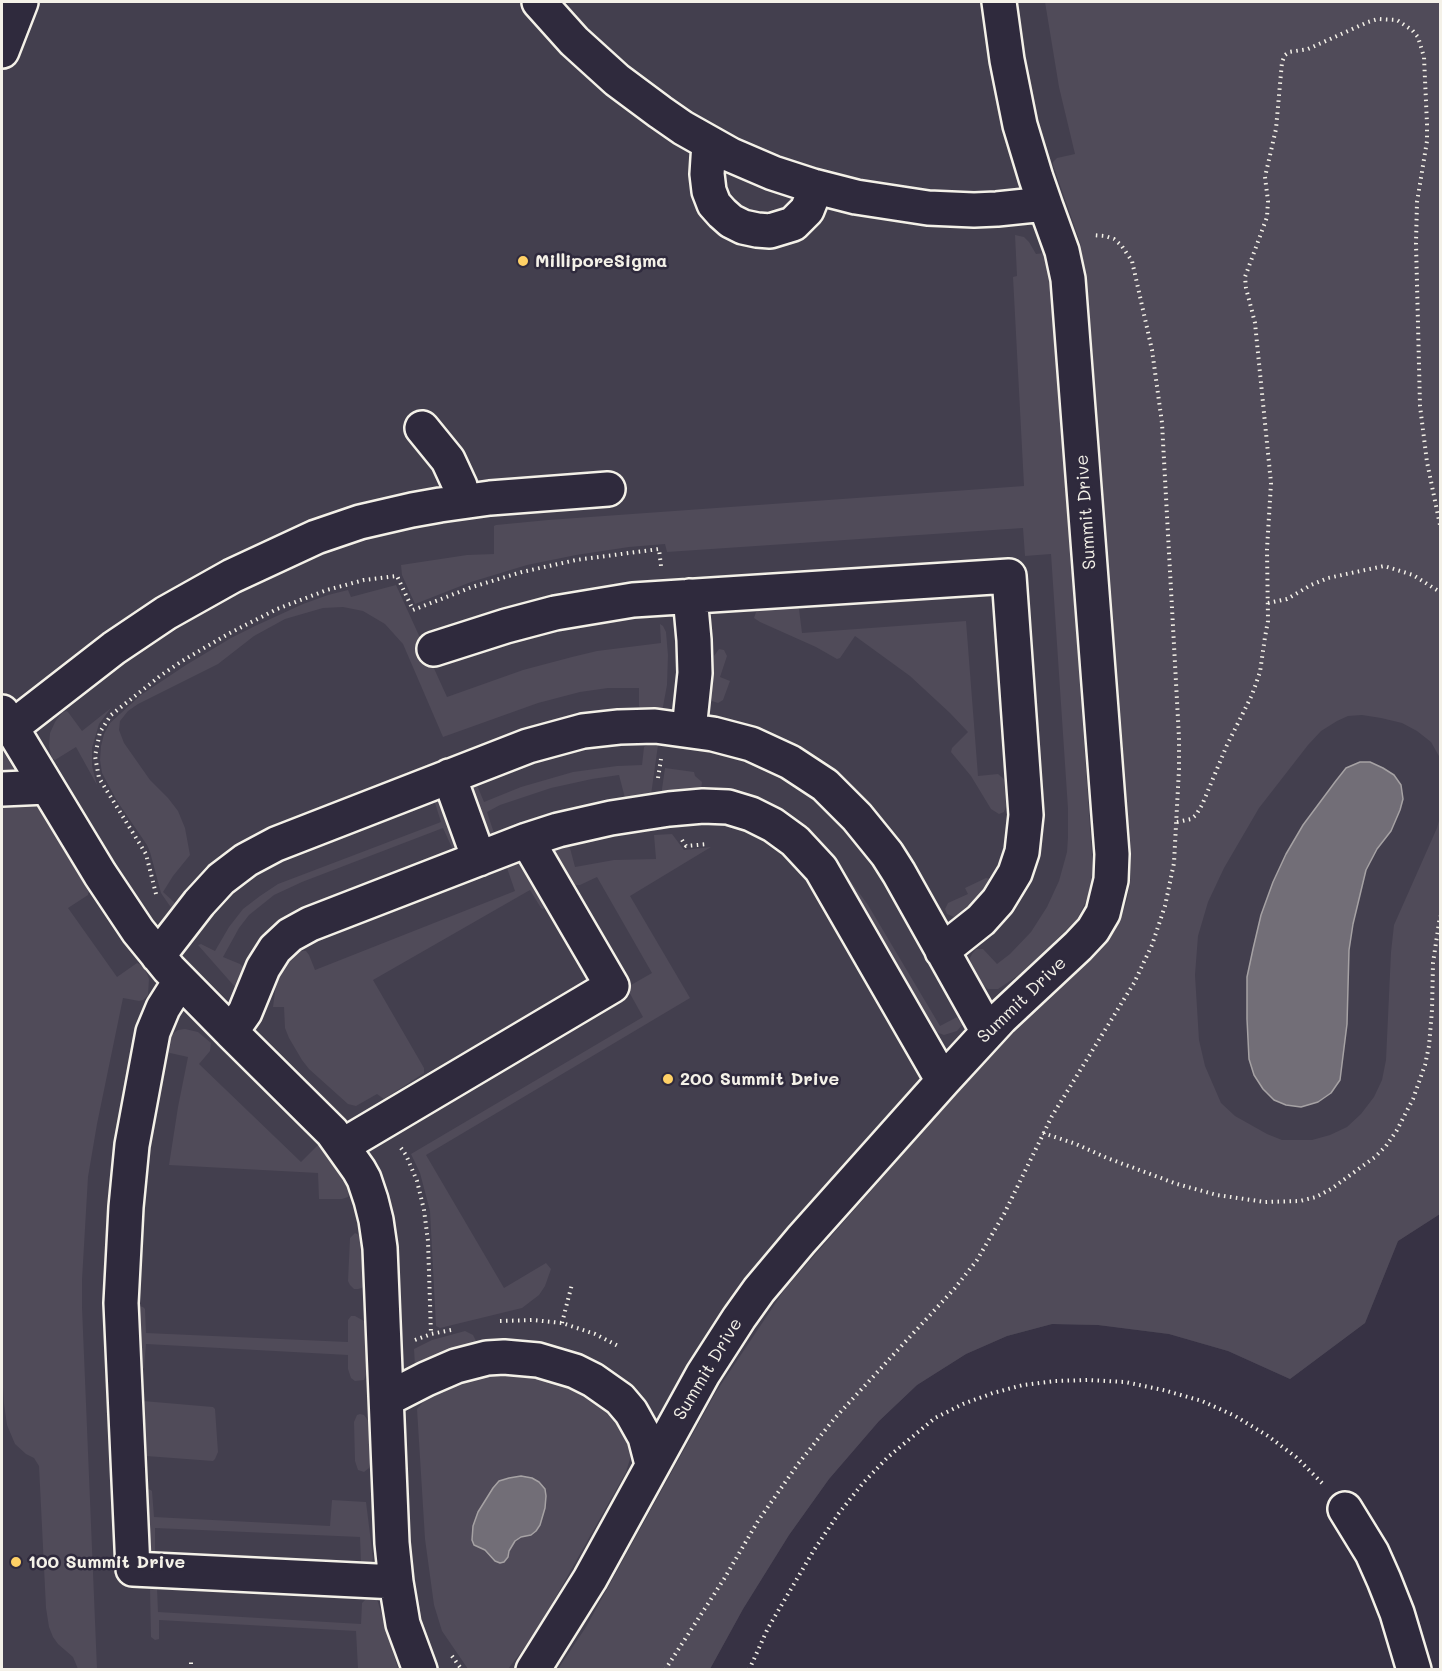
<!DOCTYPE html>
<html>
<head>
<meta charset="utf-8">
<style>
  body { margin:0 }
  #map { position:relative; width:1442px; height:1671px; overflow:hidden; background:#373244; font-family:Mali,sans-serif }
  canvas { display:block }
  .frame { position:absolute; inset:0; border:3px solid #f4f1e8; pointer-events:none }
</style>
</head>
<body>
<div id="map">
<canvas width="1442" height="1671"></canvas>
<div class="frame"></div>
</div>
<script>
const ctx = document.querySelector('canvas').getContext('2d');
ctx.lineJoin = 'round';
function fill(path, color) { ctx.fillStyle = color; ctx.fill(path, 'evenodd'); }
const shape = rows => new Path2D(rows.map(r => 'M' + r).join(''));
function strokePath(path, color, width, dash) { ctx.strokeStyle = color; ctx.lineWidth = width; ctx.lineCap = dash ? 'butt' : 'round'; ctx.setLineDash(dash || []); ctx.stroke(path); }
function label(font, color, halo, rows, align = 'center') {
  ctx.font = font + ' Mali,sans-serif'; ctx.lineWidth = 5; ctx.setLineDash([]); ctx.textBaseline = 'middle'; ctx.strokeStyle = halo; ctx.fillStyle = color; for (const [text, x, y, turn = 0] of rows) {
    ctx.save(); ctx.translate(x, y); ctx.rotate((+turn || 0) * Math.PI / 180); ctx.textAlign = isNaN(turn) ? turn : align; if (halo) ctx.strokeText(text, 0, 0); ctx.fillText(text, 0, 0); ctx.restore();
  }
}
const built = shape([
  [2,2,1440,2,1440,1214,1398,1241,1365,1323,1290,1379,1228,1351,1169,1334,1098,1325,1052,1324,1007,1336,966,1354,917,1385,879,1421,829,1479,789,1535,743,1609,710,1669,2,1669]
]);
const green = shape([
  [1045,2,1440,2,1440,758,1431,742,1417,731,1402,723,1381,718,1362,715,1348,716,1337,721,1321,731,1308,745,1259,808,1224,868,1208,902,1198,936,1195,975,1199,1040,1205,1066,1221,1103,1235,1116,1267,1134,1282,1140,1312,1140,1330,1135,1347,1127,1361,1114,1374,1097,1382,1080,1386,1060,1391,952,1394,925,1437,828,1440,817,1440,1214,1398,1241,1365,1323,1290,1379,1228,1351,1169,1334,1098,1325,1052,1324,1007,1336,966,1354,917,1385,879,1421,829,1479,789,1535,743,1609,710,1669,558,1669,586,1627,716,1392,785,1289,992,1053,1092,959,1109,940,1120,921,1127,900,1131,876,1131,852,1088,293,1080,242,1053,165,1053,162,1057,158,1075,154,1059,87],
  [1015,235,1024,237,1029,242,1036,254,1044,253,1053,305,1093,870,1088,897,1076,921,1019,975,998,989,988,989,981,983,971,966,970,958,972,954,976,949,983,949,997,964,1010,954,1031,932,1047,907,1059,881,1067,852,1068,837,1068,809,1051,554,1025,556,1023,528,667,552,665,544,629,547,576,555,527,565,471,582,415,604,402,575,401,565,467,555,494,554,494,526,496,525,548,520,1024,486,1013,277,1017,276],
  [396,585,447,697,523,670,572,657,597,651,661,643,660,624,663,626,666,632,668,655,667,685,662,712,641,710,639,706,639,688,608,688,580,692,538,703,443,737,403,644,385,624,363,611,343,607,323,608,285,619,254,636,218,664,138,704,128,711,120,721,119,730,124,743,150,780,168,798,178,811,185,828,190,855,173,876,163,892,175,903,176,906,174,912,161,893,150,852,147,845,117,801,102,773,100,760,101,746,104,734,110,723,141,695,186,665,231,638,255,626,303,604,328,595,348,590,351,597],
  [797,607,799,609,802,633,966,621,978,776,998,774,1004,779,1006,806,1004,812,999,814,991,809,971,776,951,752,952,748,968,732,950,713,910,676,855,636,840,658,837,659,816,647,760,622,754,618,756,612,762,609],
  [719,649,724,650,727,656,720,677,730,681,723,700,718,703,712,701,711,697,714,656],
  [111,708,99,724,92,748,92,766,97,785,76,747,55,760,52,759,49,746,50,733,55,722,62,713,66,711,68,712,82,731],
  [647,745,658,745,651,795,625,798,619,775,592,779,551,788,500,805,487,812,494,833,491,837,488,834,470,786,475,784,477,785,484,802,521,787,573,772,617,766,642,765,644,747],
  [2,750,89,891,88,895,68,908,117,977,137,963,144,966,149,979,148,995,143,1000,139,1001,123,998,97,1124,88,1177,82,1280,82,1307,97,1669,78,1669,73,1657,58,1644,53,1637,49,1627,46,1608,39,1466,34,1458,26,1454,15,1444,7,1425,4,1404,2,1372],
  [665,768,694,772,695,776,702,782,701,789,661,796],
  [438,798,440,799,459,847,458,849,453,850,443,828,302,882,274,895,249,915,239,928,223,957,240,964,244,968,242,977,235,987,198,945,201,944,215,951,229,927,243,909,260,896,278,884,441,822,435,803,435,799],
  [672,834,684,850,711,847,630,896,690,998,426,1155,504,1288,546,1263,551,1269,545,1286,539,1295,522,1308,440,1328,436,1326,430,1211,420,1173,411,1154,643,1017,628,990,631,985,652,973,597,877,580,885,572,885,552,851,553,848,567,845,570,848,575,867,614,860,656,859,654,835],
  [836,861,868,905,940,1026,957,1017,962,1025,957,1031,944,1035,936,1032,933,1029,844,876,834,862],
  [515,862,519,863,546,907,543,909,541,908,530,890,373,980,424,1068,424,1073,384,1099,377,1094,356,1106,348,1104,309,1069,302,1060,289,1038,285,1028,284,1007,273,1007,276,984,287,963,297,953,302,951,306,951,309,955,315,970,515,891,507,868,508,864],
  [986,878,990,879,991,883,978,899,963,912,954,917,947,914,945,909,948,903,968,894,965,888],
  [185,1029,198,1032,211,1043,210,1051,199,1064,301,1162,318,1145,322,1145,347,1184,350,1189,348,1197,342,1199,319,1199,318,1173,169,1165,178,1107,188,1057,170,1053,165,1049,170,1036,178,1030],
  [355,1233,359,1235,364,1243,365,1283,362,1288,358,1289,354,1289,350,1285,348,1281,350,1238],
  [139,1306,143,1307,145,1309,146,1333,348,1342,348,1320,351,1316,355,1316,364,1321,366,1326,367,1372,364,1380,355,1381,351,1378,348,1369,348,1355,146,1344,144,1368,141,1370,138,1311],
  [465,1331,473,1335,477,1343,449,1352,415,1366,414,1349,432,1340],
  [524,1372,576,1386,609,1410,627,1434,630,1446,630,1459,626,1472,548,1611,532,1638,508,1669,468,1669,442,1631,434,1605,425,1539,417,1409,426,1399,437,1390,452,1383,488,1373],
  [143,1401,213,1407,215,1409,218,1452,215,1459,213,1461,146,1456,144,1454,142,1403],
  [360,1414,364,1415,369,1422,370,1463,369,1468,364,1472,358,1470,355,1461,354,1422,357,1415],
  [149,1489,152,1491,154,1517,330,1526,332,1500,366,1502,373,1558,372,1562,366,1565,361,1563,360,1537,155,1528,155,1551,153,1554,150,1554,148,1550,145,1490],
  [152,1586,157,1587,158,1612,361,1624,362,1603,367,1598,374,1597,378,1602,398,1669,358,1669,356,1631,159,1620,159,1639,155,1640,151,1637,150,1588]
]);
const water = shape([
  [1360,762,1370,762,1383,768,1394,775,1401,785,1403,799,1400,810,1391,831,1377,849,1366,870,1353,924,1349,950,1347,1024,1340,1080,1331,1093,1318,1102,1301,1107,1286,1105,1274,1100,1263,1089,1254,1075,1249,1059,1247,1019,1247,977,1253,949,1261,915,1273,882,1286,854,1303,825,1335,782,1346,768,1360,762],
  [521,1476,532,1478,539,1482,545,1489,546,1496,545,1508,540,1525,536,1531,531,1535,521,1537,515,1541,509,1551,508,1557,504,1562,500,1563,495,1561,485,1550,474,1545,472,1540,473,1526,478,1512,493,1488,499,1481,509,1478,521,1476]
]);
const path = shape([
  [1268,603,1287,599,1311,585,1328,578,1384,566,1413,575,1440,592],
  [658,778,661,759],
  [1177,822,1191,819,1196,815,1202,805,1227,745,1252,695,1260,672,1265,637,1268,621,1267,549,1271,483,1255,323,1246,288,1245,277,1267,217,1268,201,1265,177,1276,129,1282,62,1285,55,1289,52,1308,49,1368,22,1378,19,1397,20,1412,30,1418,37,1424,57,1427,124,1427,141,1417,202,1416,243,1420,406,1427,462,1440,525],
  [682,840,686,846,708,844],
  [156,894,146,854,99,778,95,756,100,732,111,715,160,676,182,661,228,634,277,609,327,590,364,580,397,576,413,610,472,587,522,572,576,560,659,549,661,566],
  [1043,1133,1076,1144,1107,1158,1177,1184,1217,1195,1265,1202,1300,1201,1316,1197,1331,1189,1375,1157,1386,1146,1397,1130,1413,1099,1425,1065,1429,1046,1432,1010,1433,963,1440,916],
  [401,1148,406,1155,417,1181,424,1210,428,1241,431,1334],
  [500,1321,533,1320,562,1323,595,1334,620,1347],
  [562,1323,572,1284],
  [415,1340,431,1334,451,1330],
  [452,1656,462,1670],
  [191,1670,191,1659],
  [665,1670,724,1579,758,1521,798,1464,834,1419,955,1288,977,1260,1004,1214,1052,1116,1134,983,1152,945,1165,906,1174,863,1179,769,1179,738,1162,423,1152,350,1132,261,1121,245,1114,239,1105,236,1092,235],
  [749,1670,768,1628,814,1550,839,1513,863,1483,888,1457,935,1418,963,1404,993,1393,1023,1385,1055,1381,1088,1380,1125,1382,1163,1390,1202,1401,1235,1416,1268,1436,1296,1457,1325,1486]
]);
const minor = shape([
  [539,2,574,41,617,80,660,112,683,128,731,155,773,173,813,186,856,197,928,208,974,210,997,209,1045,204,1036,178,1020,125,1007,60,999,2],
  [2,51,21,2],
  [709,143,707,174,709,191,714,204,722,213,731,221,743,227,757,230,770,231,793,224,807,210,811,200,813,186],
  [422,428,448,460,460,486,463,501],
  [434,649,506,626,555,613,633,600,1009,576,1026,815,1022,852,1015,873,998,901,981,920,942,951],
  [2,712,100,874,138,931,169,969,231,1032],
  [11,728,114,648,166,613,232,576,316,537,360,522,412,510,440,505,490,498,608,489],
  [689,730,695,673,694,640,690,596],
  [449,776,479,859],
  [2,789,47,787],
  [158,956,199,903,221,879,246,860,276,844,528,746,583,731,619,727,655,726,713,734,751,744,790,762,825,785,857,817,887,854,899,873,988,1032],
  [180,981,163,1008,153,1032,132,1145,126,1207,121,1303,133,1569,396,1582],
  [342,1146,612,986,527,840],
  [387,1399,426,1379,456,1366,487,1358,504,1357,538,1360,575,1371,593,1380,620,1399,631,1412,645,1437,652,1464],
  [1345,1509,1372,1553,1384,1580,1397,1613,1414,1670],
  [420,1670,403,1624,396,1582,392,1543,380,1248,376,1220,371,1200,364,1179,359,1170,332,1132,231,1032,245,1012,263,968,275,949,290,935,310,924,527,840,558,830,611,818,669,809,703,806,728,807,751,814,773,825,795,841,821,869,943,1081],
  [533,1670,590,1579,703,1374,739,1318,759,1290,801,1240,943,1081,1001,1018,1078,946,1093,930,1103,913,1111,880,1112,854,1068,279,1062,251,1045,204]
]);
const markers = [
  [523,261,6,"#ffd166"],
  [668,1079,6,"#ffd166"],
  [16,1562,6,"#ffd166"]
];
const poiNames = [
  ["MilliporeSigma",535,261],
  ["200 Summit Drive",680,1079],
  ["100 Summit Drive",28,1562]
];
const streetNames = [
  ["Summit Drive",1086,512,-94],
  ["Summit Drive",1022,1000,-44],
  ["Summit Drive",708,1369,-59]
];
fill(built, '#433f4e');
fill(green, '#504b59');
fill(water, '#726e77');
strokePath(water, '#a6a2a4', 1.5);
strokePath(minor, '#f4f1e8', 38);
strokePath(path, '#f4f1e8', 4, [1.5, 4.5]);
strokePath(minor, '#2f2a3d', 33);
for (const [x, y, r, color] of markers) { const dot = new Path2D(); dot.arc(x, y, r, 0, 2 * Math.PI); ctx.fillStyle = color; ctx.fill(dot); strokePath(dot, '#2f2a3d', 2); }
label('bold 18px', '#f4f1e8', '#2f2a3d', poiNames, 'left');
label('18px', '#f4f1e8', '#2f2a3d', streetNames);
</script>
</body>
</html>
